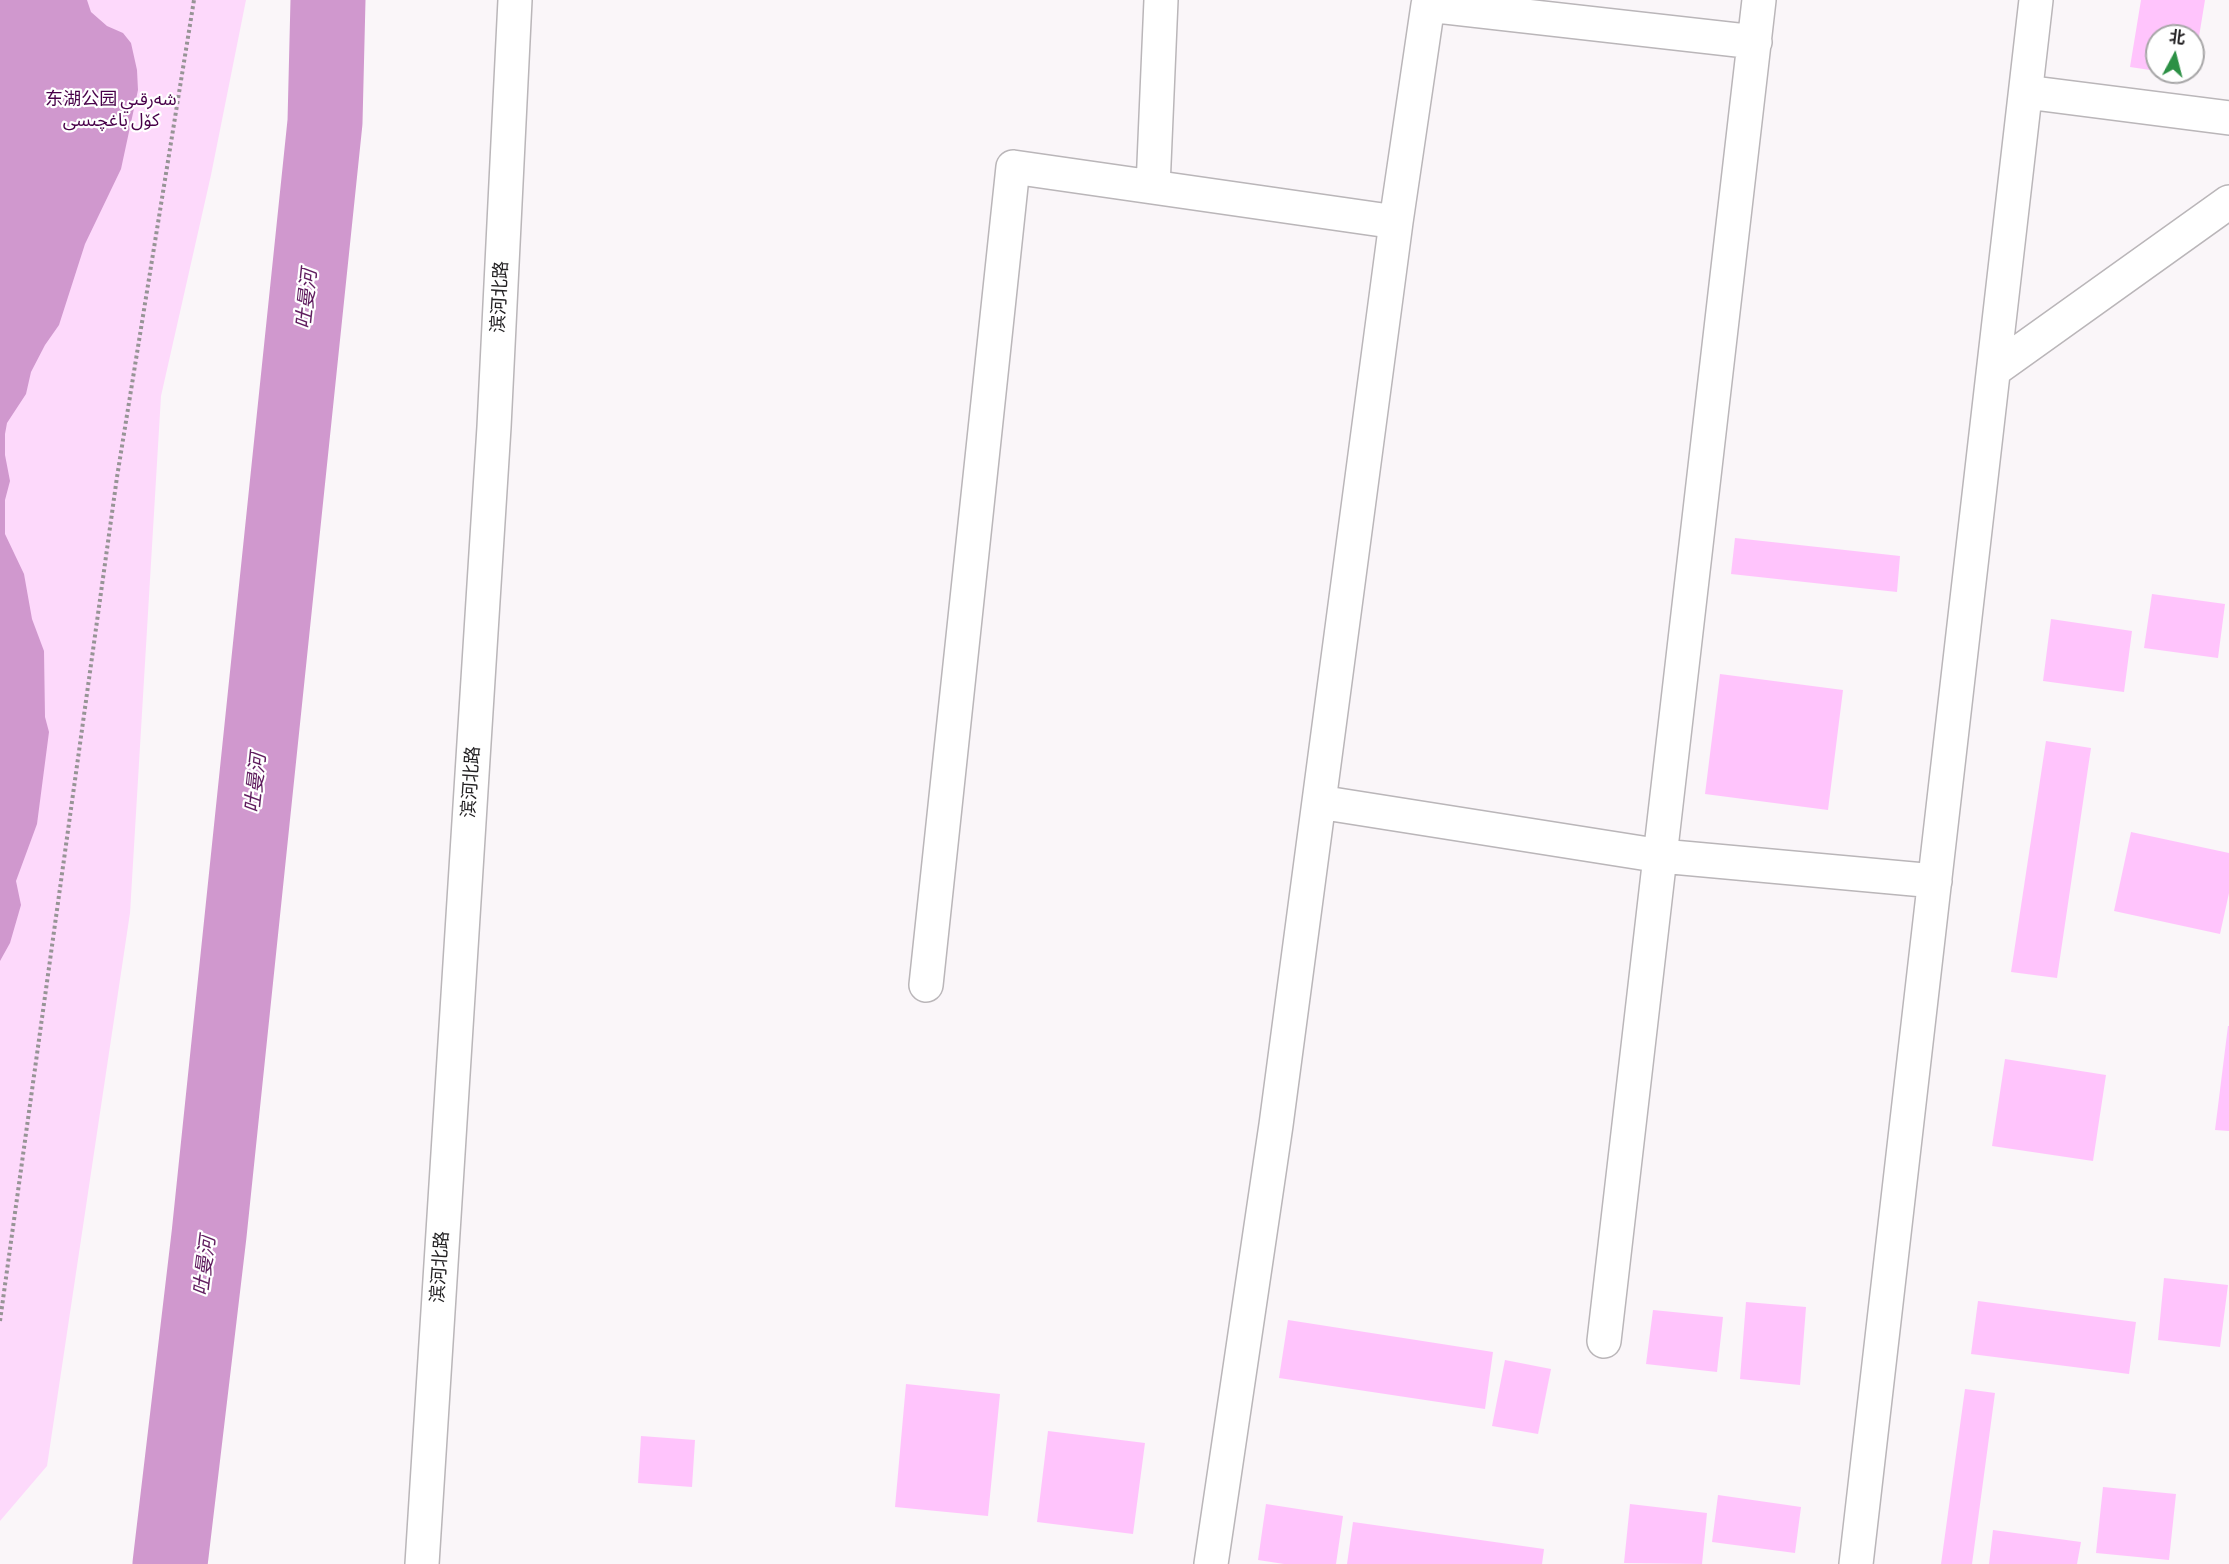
<!DOCTYPE html>
<html>
<head>
<meta charset="utf-8">
<style>
  body { margin:0 }
  #map { position:relative; width:2229px; height:1564px; overflow:hidden; background:#faf6f9; font-family:"Alegreya Sans","Noto Sans SC",sans-serif }
  canvas { display:block }
  .north { position:absolute; left:2145px; top:24px; width:60px; height:60px; box-sizing:border-box; background:#fff; border:2px solid #a7a6a7; border-radius:50%; rotate:7deg; font-size:16px; font-weight:700; line-height:24px; text-align:center; color:#222022 }
  .north::after { content:''; display:block; margin:auto; width:21px; height:27px; background:#2c9045; clip-path:polygon(50% 0,100% 100%,50% 72%,0 100%) }
</style>
</head>
<body>
<div id="map">
<canvas width="2229" height="1564"></canvas>
<div class="north">北</div>
</div>
<script>
const ctx = document.querySelector('canvas').getContext('2d');
ctx.lineJoin = 'round';
function fill(path, color) { ctx.fillStyle = color; ctx.fill(path, 'evenodd'); }
const shape = rows => new Path2D(rows.map(r => 'M' + r).join(''));
function strokePath(path, color, width, dash) { ctx.strokeStyle = color; ctx.lineWidth = width; ctx.lineCap = dash ? 'butt' : 'round'; ctx.setLineDash(dash || []); ctx.stroke(path); }
function label(font, color, halo, rows, align = 'center') {
  ctx.font = font + ' "Alegreya Sans","Noto Sans Arabic","Noto Sans SC",sans-serif'; ctx.lineWidth = 4.5; ctx.setLineDash([]); ctx.textBaseline = 'middle'; ctx.strokeStyle = halo; ctx.fillStyle = color; for (const [text, x, y, turn = 0] of rows) {
    ctx.save(); ctx.translate(x, y); ctx.rotate((+turn || 0) * Math.PI / 180); ctx.textAlign = isNaN(turn) ? turn : align; if (halo) ctx.strokeText(text, 0, 0); ctx.fillText(text, 0, 0); ctx.restore();
  }
}
const green = shape([
  [0,0,246,0,211,175,161,396,130,913,47,1466,0,1521]
]);
const water = shape([
  [0,0,87,0,91,12,107,26,123,33,131,43,137,70,138,90,121,169,85,244,59,325,45,345,31,372,26,394,7,423,5,434,5,455,10,481,5,500,5,534,24,574,32,619,44,651,45,717,49,732,37,824,16,881,21,905,10,943,0,961]
]);
const river = shape([
  [170,1564,209,1235,325,122,328,0]
]);
const building = shape([
  [2141,0,2205,0,2194,67,2193,36,2157,36,2157,71,2130,67],
  [2172,72,2193,72,2193,77],
  [1735,538,1900,556,1897,592,1731,574],
  [2152,594,2225,604,2218,658,2144,648],
  [2051,619,2132,631,2124,692,2043,681],
  [1720,674,1843,690,1828,810,1705,794],
  [2046,741,2091,748,2057,978,2011,972],
  [2131,832,2229,853,2229,893,2220,934,2114,911],
  [2228,1026,2229,1026,2229,1131,2215,1130],
  [2005,1059,2106,1075,2093,1161,1992,1146],
  [2164,1278,2228,1285,2220,1347,2158,1340],
  [1978,1301,2136,1322,2129,1374,1971,1354],
  [1746,1302,1806,1307,1800,1385,1740,1379],
  [1653,1310,1723,1317,1717,1372,1646,1364],
  [1288,1320,1493,1352,1485,1409,1279,1378],
  [1505,1360,1551,1369,1538,1434,1492,1426],
  [906,1384,1000,1394,988,1516,895,1507],
  [1965,1389,1995,1393,1972,1564,1941,1564],
  [1048,1431,1145,1443,1133,1534,1037,1522],
  [641,1436,695,1440,692,1487,638,1483],
  [2103,1487,2176,1494,2169,1560,2096,1553],
  [1718,1495,1801,1507,1795,1553,1712,1542],
  [1266,1504,1343,1516,1336,1564,1284,1564,1258,1560],
  [1630,1504,1707,1513,1702,1564,1624,1563],
  [1353,1522,1544,1549,1542,1564,1347,1564],
  [1993,1530,2081,1542,2077,1564,1989,1564]
]);
const path = shape([
  [0,1321,117,477,194,0]
]);
const minor = shape([
  [2026,92,2229,118],
  [1153,187,1161,0],
  [1994,370,2229,202],
  [1319,802,1661,856,1935,881],
  [926,985,1013,167,1396,222],
  [1604,1341,1759,0],
  [1211,1564,1276,1125,1396,222,1428,5,1755,42],
  [1856,1564,2036,0]
]);
const major = shape([
  [422,1564,494,427,515,0]
]);
const parkNames = [
  ["东湖公园 شەرقىي",111,100],
  ["كۆل باغچىسى",111,121]
];
const streetNames = [
  ["滨河北路",500,297,-87],
  ["滨河北路",471,782,-86],
  ["滨河北路",440,1267,-86]
];
const waterNames = [
  ["吐曼河",307,299,-84],
  ["吐曼河",256,783,-84],
  ["吐曼河",205,1266,-83]
];
fill(green, '#fdd9fb');
fill(water, '#d098ce');
strokePath(river, '#d098ce', 75);
fill(building, '#ffc4fc');
strokePath(minor, '#bab6b9', 36);
strokePath(major, '#bab6b9', 36);
strokePath(path, '#979496', 4, [3, 3]);
strokePath(minor, '#fff', 33);
strokePath(major, '#fff', 33);
label('18px', '#480149', '#fff', parkNames);
label('18px', '#222022', '#fff', streetNames);
label('italic 20px', '#601d5f', '#fff', waterNames);
</script>
</body>
</html>
